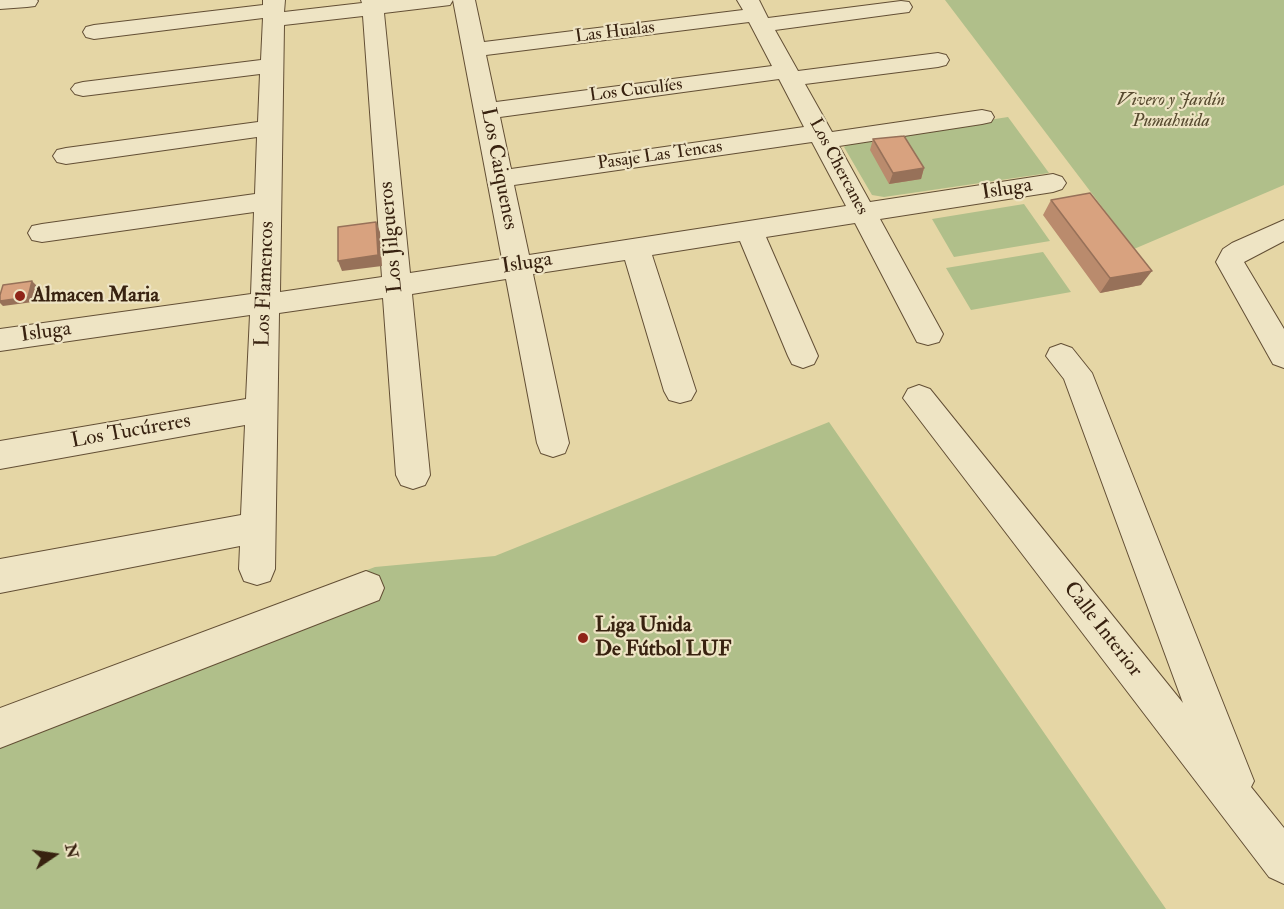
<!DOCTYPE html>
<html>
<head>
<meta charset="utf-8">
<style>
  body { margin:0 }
  #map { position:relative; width:1284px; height:909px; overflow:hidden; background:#e5d6a5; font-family:"IM FELL Double Pica",serif }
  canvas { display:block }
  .north { position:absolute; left:24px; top:825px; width:60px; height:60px; -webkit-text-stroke:4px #eee4c4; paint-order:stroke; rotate:77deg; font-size:16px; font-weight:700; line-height:24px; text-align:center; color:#382210 }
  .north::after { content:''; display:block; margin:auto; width:21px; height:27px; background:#382210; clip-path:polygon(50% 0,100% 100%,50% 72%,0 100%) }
</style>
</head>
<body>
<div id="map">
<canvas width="1284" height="909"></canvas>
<div class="north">N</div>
</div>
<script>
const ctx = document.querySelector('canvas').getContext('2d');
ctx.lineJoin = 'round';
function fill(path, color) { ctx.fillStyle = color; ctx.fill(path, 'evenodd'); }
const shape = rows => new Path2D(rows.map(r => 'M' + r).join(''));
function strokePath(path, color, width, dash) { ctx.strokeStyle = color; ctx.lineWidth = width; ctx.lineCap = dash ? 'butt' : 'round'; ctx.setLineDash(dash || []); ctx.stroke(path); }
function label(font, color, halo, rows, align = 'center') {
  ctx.font = font + ' "IM FELL Double Pica",serif'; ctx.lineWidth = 4.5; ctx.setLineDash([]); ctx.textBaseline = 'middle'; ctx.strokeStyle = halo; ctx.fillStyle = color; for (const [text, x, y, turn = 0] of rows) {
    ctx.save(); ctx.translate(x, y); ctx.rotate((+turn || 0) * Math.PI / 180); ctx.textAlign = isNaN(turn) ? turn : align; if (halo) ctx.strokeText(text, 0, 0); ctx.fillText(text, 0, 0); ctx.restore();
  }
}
const green = shape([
  [945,0,1284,0,1284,185,1134,249],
  [1008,117,1049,173,884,197,872,195,844,147,854,141],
  [1024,204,1050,241,954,257,932,219],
  [1043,252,1071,292,971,310,946,268],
  [829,422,1166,909,0,909,0,710,375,567,495,556]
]);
const minor = shape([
  [0,0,37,0,38,1,35,6,27,7,0,9,0,0],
  [263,0,285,0,284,12,362,3,361,0,453,0,450,5,442,6,384,13,410,273,502,259,453,0,475,0,484,42,743,10,737,0,759,0,768,18,901,1,909,2,912,7,909,12,901,13,775,30,798,71,938,53,946,55,949,60,946,65,938,67,805,84,832,132,982,110,991,112,994,117,991,122,982,124,839,146,870,202,1053,174,1062,177,1066,183,1062,189,1053,192,880,219,943,334,939,342,928,345,917,342,855,223,766,237,818,356,814,364,803,368,792,364,788,356,740,241,652,255,696,391,691,400,680,403,669,400,664,391,625,260,533,274,569,443,565,453,553,457,541,453,537,443,506,279,412,294,430,475,425,485,413,489,401,485,396,475,383,298,279,313,275,569,270,581,257,585,244,581,239,569,240,546,0,593,0,559,241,515,245,425,0,469,0,441,246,399,250,315,0,351,0,329,251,294,254,212,42,242,32,240,28,233,32,226,42,224,255,194,257,137,66,164,57,162,53,156,57,150,66,148,258,122,260,74,83,96,75,94,71,89,75,84,83,82,261,60,263,18,94,39,86,37,83,32,86,27,94,25,263,5,263,0],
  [363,16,382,277,280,292,284,25,363,16],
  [749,22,772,66,496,102,486,55,749,22],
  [779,79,804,127,511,169,500,117,779,79],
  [812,142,846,206,529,255,514,185,812,142],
  [1284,220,1284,241,1244,262,1284,329,1284,368,1273,364,1216,262,1223,249,1232,243,1284,220],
  [1061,344,1072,348,1092,373,1254,781,1251,787,1284,828,1284,884,1269,877,903,398,908,389,919,385,930,389,1183,703,1064,379,1046,356,1050,348,1061,344],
  [366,571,379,576,384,588,379,600,0,748,0,708,366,571]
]);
const wall = shape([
  [873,139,924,168,921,179,889,184,870,150],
  [1051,200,1141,285,1100,293,1043,215]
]);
const shadedWall = shape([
  [924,168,921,179,889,184,893,173],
  [376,222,380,232,382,266,342,271,338,261],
  [1152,271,1141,285,1100,293,1110,278],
  [32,281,37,286,33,302,3,306,0,303,0,301]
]);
const building = shape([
  [904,136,924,168,893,173,873,139,904,136],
  [1090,193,1152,271,1110,278,1051,200,1090,193],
  [376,222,378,255,338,261,338,227,376,222],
  [32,281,28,297,0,301,0,295,3,285,32,281]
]);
const markers = [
  [20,296,6,"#8f2418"],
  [583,638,6,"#8f2418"]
];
const farStreetnames = [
  ["Las Hualas",615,33,-7],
  ["Los Cuculíes",636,91,-7],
  ["Pasaje Las Tencas",660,156,-8],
  ["Los Chercanes",838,167,62]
];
const farParknames = [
  ["Vivero y Jardín",1171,101],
  ["Pumahuida",1171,122]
];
const streetNames = [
  ["Los Caiquenes",498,169,79],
  ["Isluga",1007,190,-9],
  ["Los Jilgueros",392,237,-95],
  ["Isluga",527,264,-9],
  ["Los Flamencos",266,284,-88],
  ["Isluga",46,333,-8],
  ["Los Tucúreres",131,432,-10],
  ["Calle Interior",1102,630,52]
];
const poiNames = [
  ["Almacen Maria",32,296],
  ["Liga Unida",595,626],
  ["De Fútbol LUF",595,650]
];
fill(green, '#b0bf8a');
strokePath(minor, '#634f35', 2);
fill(minor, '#eee4c4');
fill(wall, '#ba8b6d');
fill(shadedWall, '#977159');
fill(building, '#d8a27f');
strokePath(building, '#977159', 1.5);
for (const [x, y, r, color] of markers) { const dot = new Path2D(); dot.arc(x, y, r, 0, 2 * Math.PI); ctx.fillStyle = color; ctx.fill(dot); strokePath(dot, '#eee4c4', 2); }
label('18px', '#382210', '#eee4c4', farStreetnames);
label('italic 18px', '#56492e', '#eee4c4', farParknames);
label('21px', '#382210', '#eee4c4', streetNames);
label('bold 21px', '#382210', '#eee4c4', poiNames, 'left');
</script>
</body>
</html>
